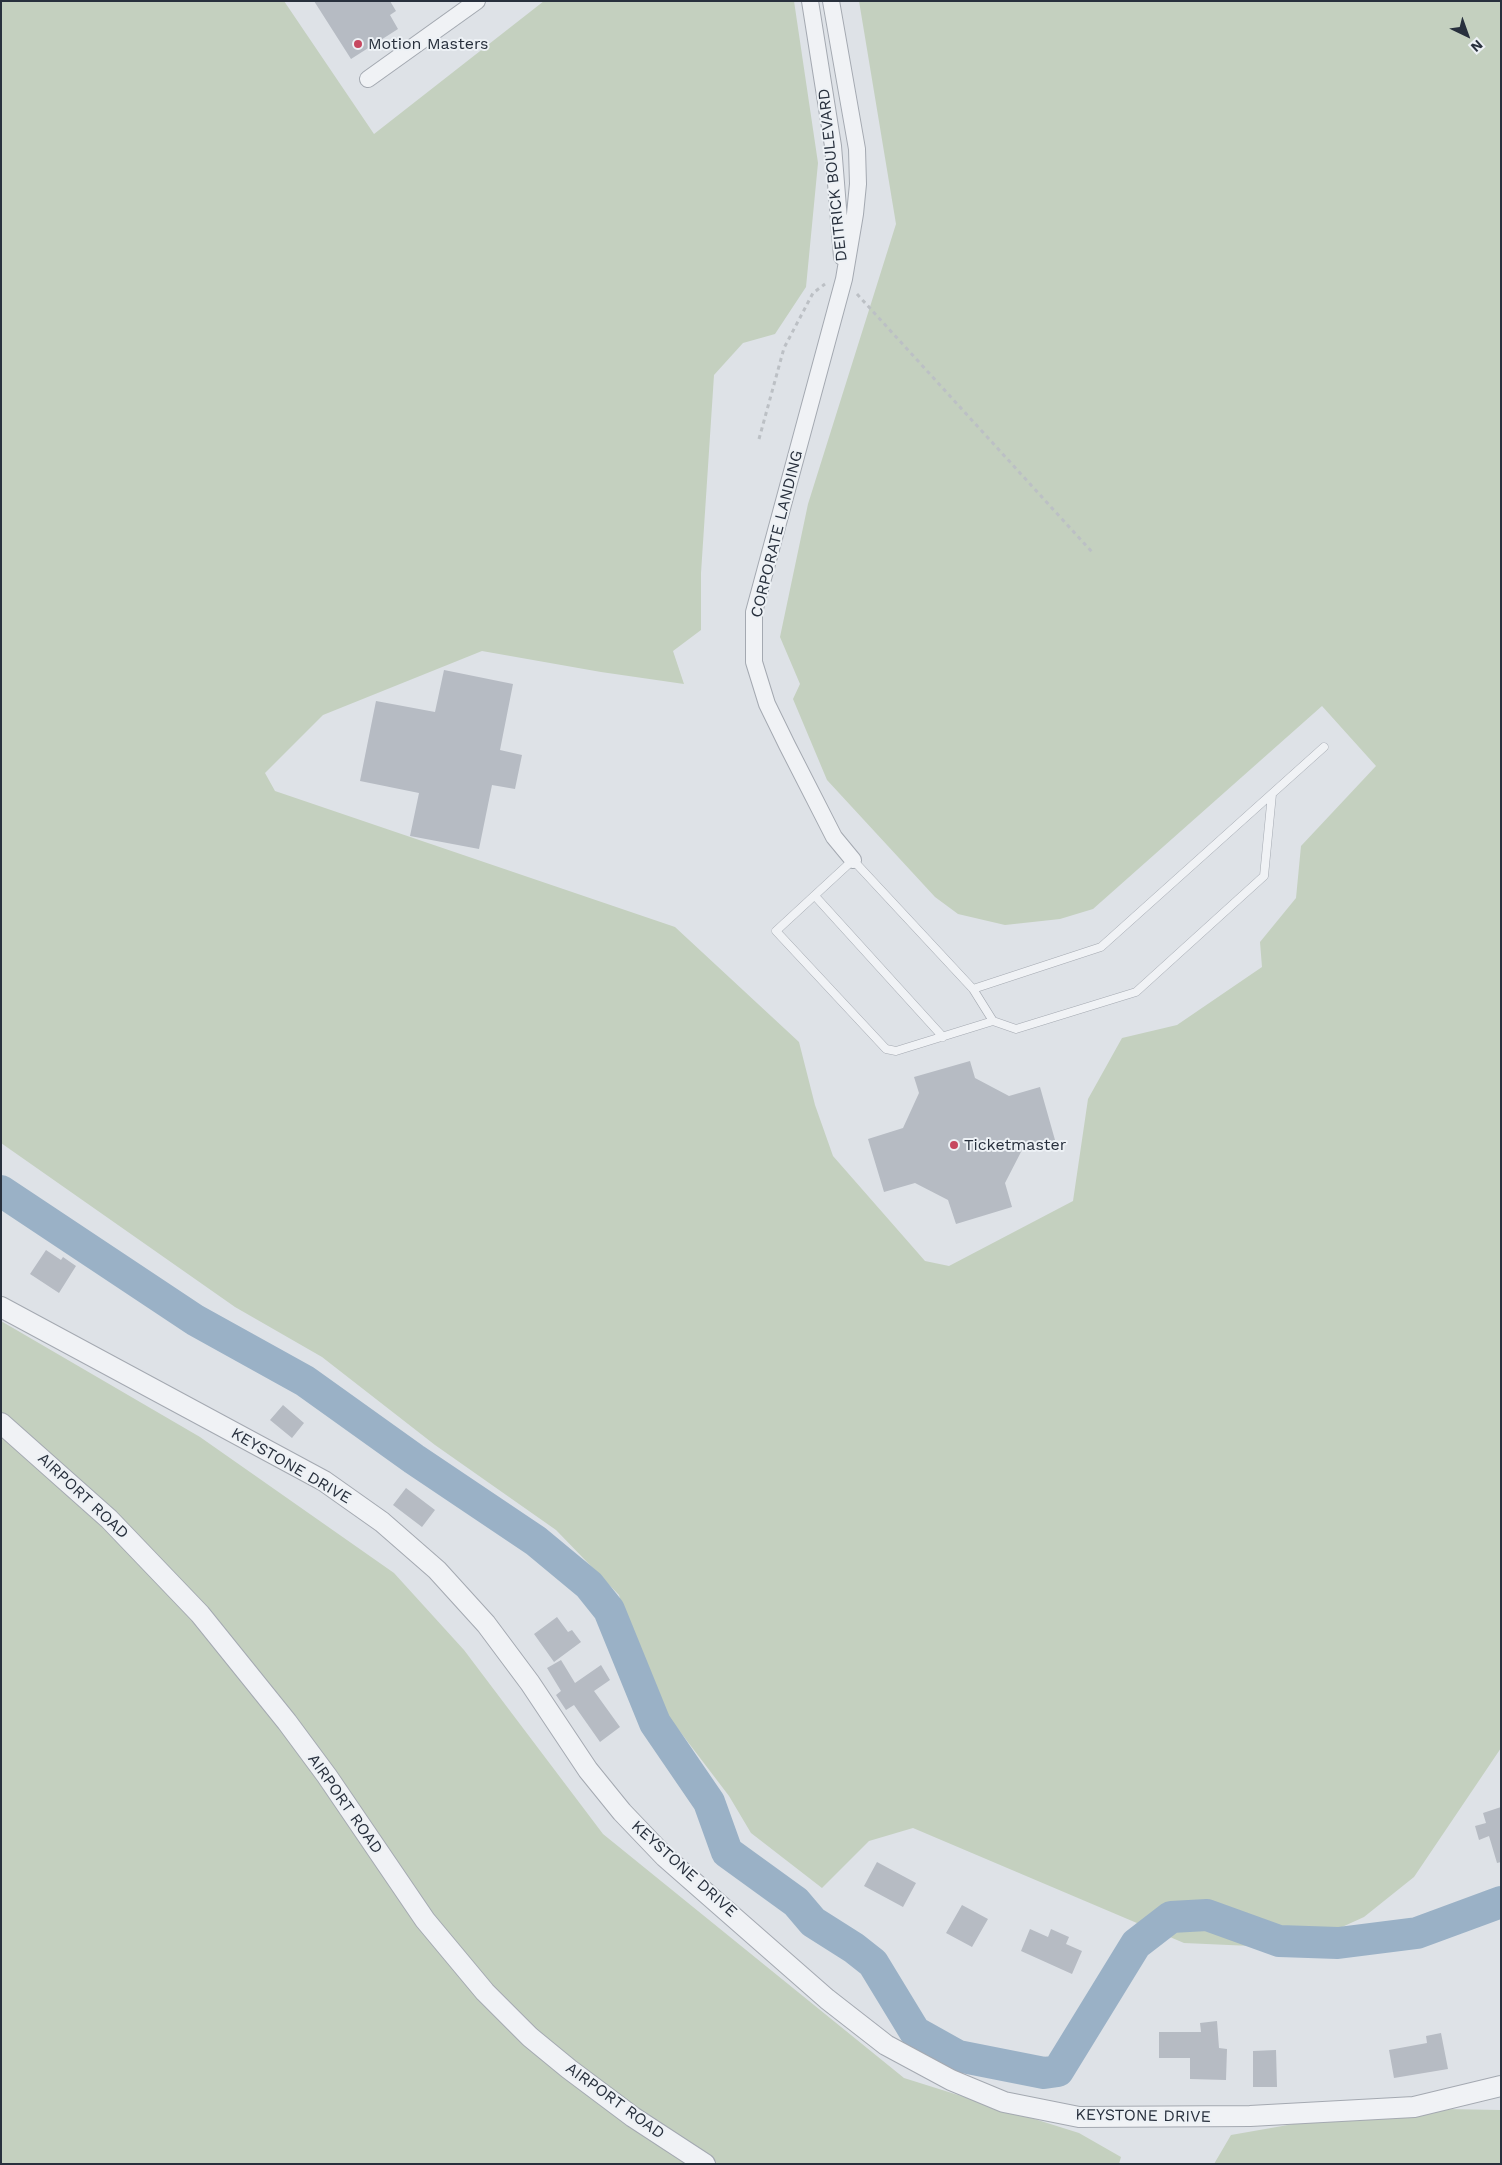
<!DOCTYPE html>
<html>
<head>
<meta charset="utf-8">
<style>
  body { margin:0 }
  #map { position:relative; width:1502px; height:2165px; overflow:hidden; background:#dee2e7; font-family:"Work Sans",sans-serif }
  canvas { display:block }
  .frame { position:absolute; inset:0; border:2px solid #28303d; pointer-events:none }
  .north { position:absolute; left:1442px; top:10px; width:50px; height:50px; -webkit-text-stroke:4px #edf1f5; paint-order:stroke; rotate:138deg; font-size:14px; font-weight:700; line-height:20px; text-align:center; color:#28303d }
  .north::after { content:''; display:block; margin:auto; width:18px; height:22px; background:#28303d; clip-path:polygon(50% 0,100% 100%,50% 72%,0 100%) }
</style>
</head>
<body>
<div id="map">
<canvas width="1502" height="2165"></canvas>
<div class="frame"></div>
<div class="north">N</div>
</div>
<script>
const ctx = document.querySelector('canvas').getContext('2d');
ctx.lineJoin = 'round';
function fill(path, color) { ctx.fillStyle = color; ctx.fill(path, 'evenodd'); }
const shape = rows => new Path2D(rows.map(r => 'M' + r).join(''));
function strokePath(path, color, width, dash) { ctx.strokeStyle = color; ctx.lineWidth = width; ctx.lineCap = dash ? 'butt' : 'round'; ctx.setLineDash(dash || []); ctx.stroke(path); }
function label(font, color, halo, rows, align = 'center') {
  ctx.font = font + ' "Work Sans",sans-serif'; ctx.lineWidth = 4; ctx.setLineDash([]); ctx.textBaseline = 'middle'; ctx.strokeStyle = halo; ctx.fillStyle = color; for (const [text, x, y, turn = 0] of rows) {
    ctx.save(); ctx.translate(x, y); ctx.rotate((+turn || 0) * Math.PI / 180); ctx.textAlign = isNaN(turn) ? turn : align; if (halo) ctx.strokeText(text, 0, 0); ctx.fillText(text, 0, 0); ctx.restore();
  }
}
const green = shape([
  [1,1,284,1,374,134,544,1,794,1,818,163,806,287,775,334,743,343,714,375,701,573,701,630,673,651,684,684,601,672,482,651,323,715,265,773,275,791,675,927,799,1042,815,1105,833,1156,925,1261,949,1266,1073,1201,1088,1099,1122,1038,1177,1025,1262,967,1260,942,1296,898,1301,846,1376,766,1322,706,1093,909,1060,919,1005,925,958,914,935,897,827,780,793,699,800,684,780,637,808,504,896,224,859,1,1501,1,1501,1748,1414,1877,1364,1917,1296,1948,1184,1943,913,1828,869,1841,822,1888,751,1833,729,1796,646,1687,619,1595,556,1530,435,1445,322,1357,235,1307,1,1143],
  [1,1321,200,1437,394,1573,464,1650,603,1834,904,2078,1079,2133,1121,2157,1119,2164,1,2164],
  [1385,2108,1501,2110,1501,2164,1214,2164,1231,2135]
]);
const river = shape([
  [1,1191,195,1320,305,1381,414,1459,536,1541,589,1585,609,1610,655,1723,709,1802,727,1852,796,1902,813,1922,854,1948,873,1963,915,2032,958,2056,1044,2073,1058,2071,1136,1944,1171,1917,1207,1915,1279,1941,1338,1943,1417,1933,1501,1902]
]);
const building = shape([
  [314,1,390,1,396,11,390,15,398,29,351,59],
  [444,670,513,684,500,750,522,755,515,789,492,785,479,849,410,836,419,793,360,781,376,701,435,712],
  [970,1061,975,1078,1009,1096,1040,1087,1055,1140,1022,1150,1005,1183,1012,1207,956,1224,948,1200,915,1183,884,1192,868,1139,903,1128,919,1093,914,1077],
  [46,1250,61,1260,63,1257,76,1266,59,1293,30,1274],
  [283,1405,304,1423,292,1438,270,1420],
  [406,1488,435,1510,422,1527,393,1505],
  [557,1617,568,1632,572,1630,581,1642,554,1662,534,1634],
  [561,1660,575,1683,601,1665,610,1680,594,1691,620,1727,600,1742,574,1705,566,1710,556,1695,561,1691,547,1668],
  [1501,1807,1501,1862,1497,1863,1489,1836,1479,1840,1475,1826,1486,1823,1483,1813],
  [877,1862,916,1883,903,1907,864,1886],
  [962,1905,988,1919,972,1947,946,1933],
  [1030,1929,1048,1937,1051,1929,1069,1937,1066,1944,1082,1951,1072,1974,1021,1951],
  [1217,2021,1219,2048,1227,2049,1226,2080,1190,2079,1190,2058,1159,2058,1159,2032,1201,2032,1200,2023],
  [1441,2033,1448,2069,1394,2078,1389,2050,1427,2043,1426,2036],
  [1276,2050,1277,2087,1253,2087,1253,2051]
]);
const path = shape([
  [857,294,1092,552],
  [759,439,784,348,813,293,825,284]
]);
const service = shape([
  [815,896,943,1037],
  [973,989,1101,947,1324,747],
  [993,1021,973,989,853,860,776,931,886,1049,896,1051,993,1021,1016,1029,1136,992,1264,876,1272,794]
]);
const minor = shape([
  [810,1,833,146,842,257],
  [831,1,857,149,858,184,855,214,844,279,754,612,754,662,767,704,787,745,834,837,853,860],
  [368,79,477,1]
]);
const tertiary = shape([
  [1,1307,324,1481,382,1522,437,1570,486,1624,530,1683,588,1770,622,1812,665,1857,827,1999,886,2045,951,2080,1004,2102,1079,2117,1250,2116,1414,2107,1501,2086],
  [1,1423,109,1519,200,1614,287,1722,327,1776,425,1920,485,1992,530,2037,569,2069,633,2117,705,2164]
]);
const markers = [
  [358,44,5,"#c74860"],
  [954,1145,5,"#c74860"]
];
const poiNames = [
  ["Motion Masters",368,44],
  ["Ticketmaster",964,1145]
];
const streetNames = [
  ["DEITRICK BOULEVARD",833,175,-96],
  ["CORPORATE LANDING",777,534,-76],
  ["KEYSTONE DRIVE",291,1466,30],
  ["AIRPORT ROAD",83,1496,43],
  ["AIRPORT ROAD",345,1804,55],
  ["KEYSTONE DRIVE",684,1869,42],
  ["AIRPORT ROAD",615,2101,36],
  ["KEYSTONE DRIVE",1143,2116,1]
];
fill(green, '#c4d0bf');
strokePath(river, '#9ab1c6', 32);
fill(building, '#b6bbc3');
strokePath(service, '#a4a9b1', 9);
strokePath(minor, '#a4a9b1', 18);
strokePath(tertiary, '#a4a9b1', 22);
strokePath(path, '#bcc0c5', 3, [4, 4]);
strokePath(service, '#f0f2f5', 8);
strokePath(minor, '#f0f2f5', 16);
strokePath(tertiary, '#f0f2f5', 20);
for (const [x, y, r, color] of markers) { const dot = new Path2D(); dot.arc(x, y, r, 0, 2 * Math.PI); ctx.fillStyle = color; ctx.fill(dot); strokePath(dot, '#edf1f5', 2); }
label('16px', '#28303d', '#edf1f5', poiNames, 'left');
label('16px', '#28303d', '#edf1f5', streetNames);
</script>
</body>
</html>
